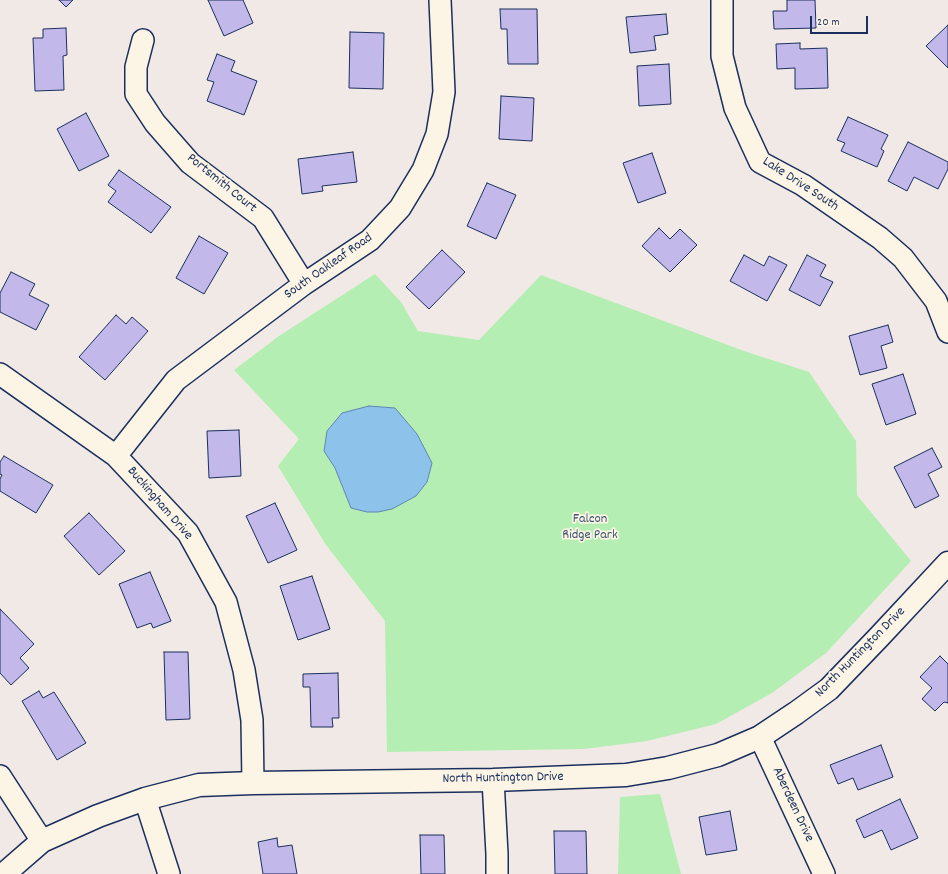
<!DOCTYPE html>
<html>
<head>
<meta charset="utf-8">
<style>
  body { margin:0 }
  #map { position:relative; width:948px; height:874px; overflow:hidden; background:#f0e9e6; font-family:Dekko,sans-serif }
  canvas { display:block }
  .scale { position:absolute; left:810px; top:16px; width:58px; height:18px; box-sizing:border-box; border:2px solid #1b2f5e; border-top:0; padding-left:5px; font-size:12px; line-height:14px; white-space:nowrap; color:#1b2f5e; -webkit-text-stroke:3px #fcf5e5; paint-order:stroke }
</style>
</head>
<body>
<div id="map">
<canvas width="948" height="874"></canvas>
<div class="scale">20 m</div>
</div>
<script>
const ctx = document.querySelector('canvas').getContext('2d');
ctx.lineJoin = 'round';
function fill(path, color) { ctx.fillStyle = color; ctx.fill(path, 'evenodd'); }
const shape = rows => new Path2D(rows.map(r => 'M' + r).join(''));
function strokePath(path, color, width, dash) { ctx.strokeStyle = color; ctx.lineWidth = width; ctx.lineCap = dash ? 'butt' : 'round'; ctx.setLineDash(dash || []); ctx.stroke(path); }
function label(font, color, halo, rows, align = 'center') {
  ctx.font = font + ' Dekko,sans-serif'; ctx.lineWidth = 3.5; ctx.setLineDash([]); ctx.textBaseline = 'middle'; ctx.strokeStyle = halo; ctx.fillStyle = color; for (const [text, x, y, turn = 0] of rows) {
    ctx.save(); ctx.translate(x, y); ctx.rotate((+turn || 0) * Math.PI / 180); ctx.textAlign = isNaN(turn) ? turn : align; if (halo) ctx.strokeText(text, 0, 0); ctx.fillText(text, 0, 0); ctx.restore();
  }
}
const green = shape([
  [375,274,401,302,418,331,479,340,541,275,744,351,809,372,856,441,857,495,911,561,826,653,772,693,716,724,647,741,584,749,387,752,385,621,326,545,278,466,299,439,234,370,279,336],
  [660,794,681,874,618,874,620,797]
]);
const water = shape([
  [369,406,395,408,417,434,432,463,427,482,416,496,392,509,378,512,367,512,351,508,335,468,324,451,327,431,342,413,369,406]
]);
const building = shape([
  [59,0,73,0,66,7,59,0],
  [208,0,243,0,253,23,224,36,208,0],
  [787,0,815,0,816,28,774,29,773,11,787,11,787,0],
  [500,9,537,9,538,64,508,64,507,29,501,29,500,9],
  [666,14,668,34,654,36,656,50,630,53,626,17,666,14],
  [948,25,948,68,926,46,948,25],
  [66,28,67,55,63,56,64,90,35,91,33,38,43,38,43,29,66,28],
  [350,32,384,33,383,89,349,88,350,32],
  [800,43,800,49,827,48,828,88,795,89,795,68,777,69,776,44,800,43],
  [217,54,235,61,231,71,257,81,244,115,207,101,214,82,207,80,217,54],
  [669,64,671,104,639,106,637,66,669,64],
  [501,96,534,98,532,141,499,139,501,96],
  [86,113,109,156,79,171,57,129,86,113],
  [848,117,888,135,881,149,884,151,877,167,841,151,845,143,837,140,848,117],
  [908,142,948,162,948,169,938,189,914,177,907,191,888,181,908,142],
  [353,152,357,182,322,186,323,191,302,194,298,159,353,152],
  [652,153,666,193,638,203,623,163,652,153],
  [119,170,171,207,151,233,108,202,116,191,108,185,119,170],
  [487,183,516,195,496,239,467,226,487,183],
  [659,228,670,239,680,229,697,245,670,272,642,246,659,228],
  [199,236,228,253,204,294,176,278,199,236],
  [442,250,465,272,429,309,406,287,442,250],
  [744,255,764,266,769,256,787,265,767,301,730,281,744,255],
  [807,255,826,265,820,276,833,282,820,306,789,290,807,255],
  [11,272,35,284,29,295,49,305,36,330,0,312,0,293,11,272],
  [116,315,126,324,132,317,148,331,105,380,79,357,116,315],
  [888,325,893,342,881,346,887,368,860,375,849,336,888,325],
  [903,374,916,414,886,425,872,384,903,374],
  [239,430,241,476,209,478,207,431,239,430],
  [932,448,942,467,928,474,939,496,915,508,894,467,932,448],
  [4,456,53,485,36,513,0,491,0,479,2,475,0,474,0,462,4,456],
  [275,503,297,550,268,563,246,516,275,503],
  [89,513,125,551,99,575,64,536,89,513],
  [150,572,171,621,153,628,151,623,137,628,119,584,150,572],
  [312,576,330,629,298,640,280,586,312,576],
  [0,609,34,644,20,658,29,668,11,685,0,673,0,609],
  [164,652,188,652,190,719,166,720,164,652],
  [940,656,948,664,948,703,944,702,935,711,922,699,932,688,920,677,940,656],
  [338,673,339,718,332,718,333,727,311,727,310,687,303,687,303,674,338,673],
  [39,691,43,698,54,692,86,743,57,760,22,701,39,691],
  [881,745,893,777,858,790,853,778,838,784,830,765,881,745],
  [900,799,918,838,891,850,882,830,864,838,856,820,900,799],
  [730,811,737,850,706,855,699,817,730,811],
  [554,831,586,831,587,874,555,874,554,831],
  [420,835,444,835,445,874,421,874,420,835],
  [277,838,278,847,292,845,297,874,263,874,258,842,277,838]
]);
const street = shape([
  [722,0,722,56,735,108,760,162,803,185,880,238,903,258,936,301,948,332],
  [143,40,136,67,136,94,155,123,190,163,263,218,304,284],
  [0,374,116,456,188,533,226,602,244,670,252,720,253,783],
  [116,456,176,380,304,284,370,240,400,208,423,170,437,134,444,92,440,0],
  [760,737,824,874],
  [0,776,42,841],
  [493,780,497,854,497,874],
  [145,799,169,874]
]);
const secondary = shape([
  [4,874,42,841,98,816,145,799,199,785,253,783,493,780,626,775,668,768,718,755,760,737,796,713,829,689,879,637,948,563]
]);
const streetNames = [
  ["Portsmith Court",221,184,39],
  ["Lake Drive South",800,185,33],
  ["South Oakleaf Road",329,267,-35],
  ["Buckingham Drive",159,504,49],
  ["North Huntington Drive",861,653,-45],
  ["North Huntington Drive",503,779,-1],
  ["Aberdeen Drive",792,805,65]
];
const parkNames = [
  ["Falcon",590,520],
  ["Ridge Park",590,536]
];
fill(green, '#b5eeb2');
fill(water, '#8dc2ea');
strokePath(water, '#5f87b2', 1);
fill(building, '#c2b8e9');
strokePath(building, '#1b2f5e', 1);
strokePath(street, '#1b2f5e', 24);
strokePath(secondary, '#1b2f5e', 25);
strokePath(street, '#fcf5e5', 21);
strokePath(secondary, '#fcf5e5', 22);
label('14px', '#1b2f5e', '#fcf5e5', streetNames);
label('14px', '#3a556f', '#fcf5e5', parkNames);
</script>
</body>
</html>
